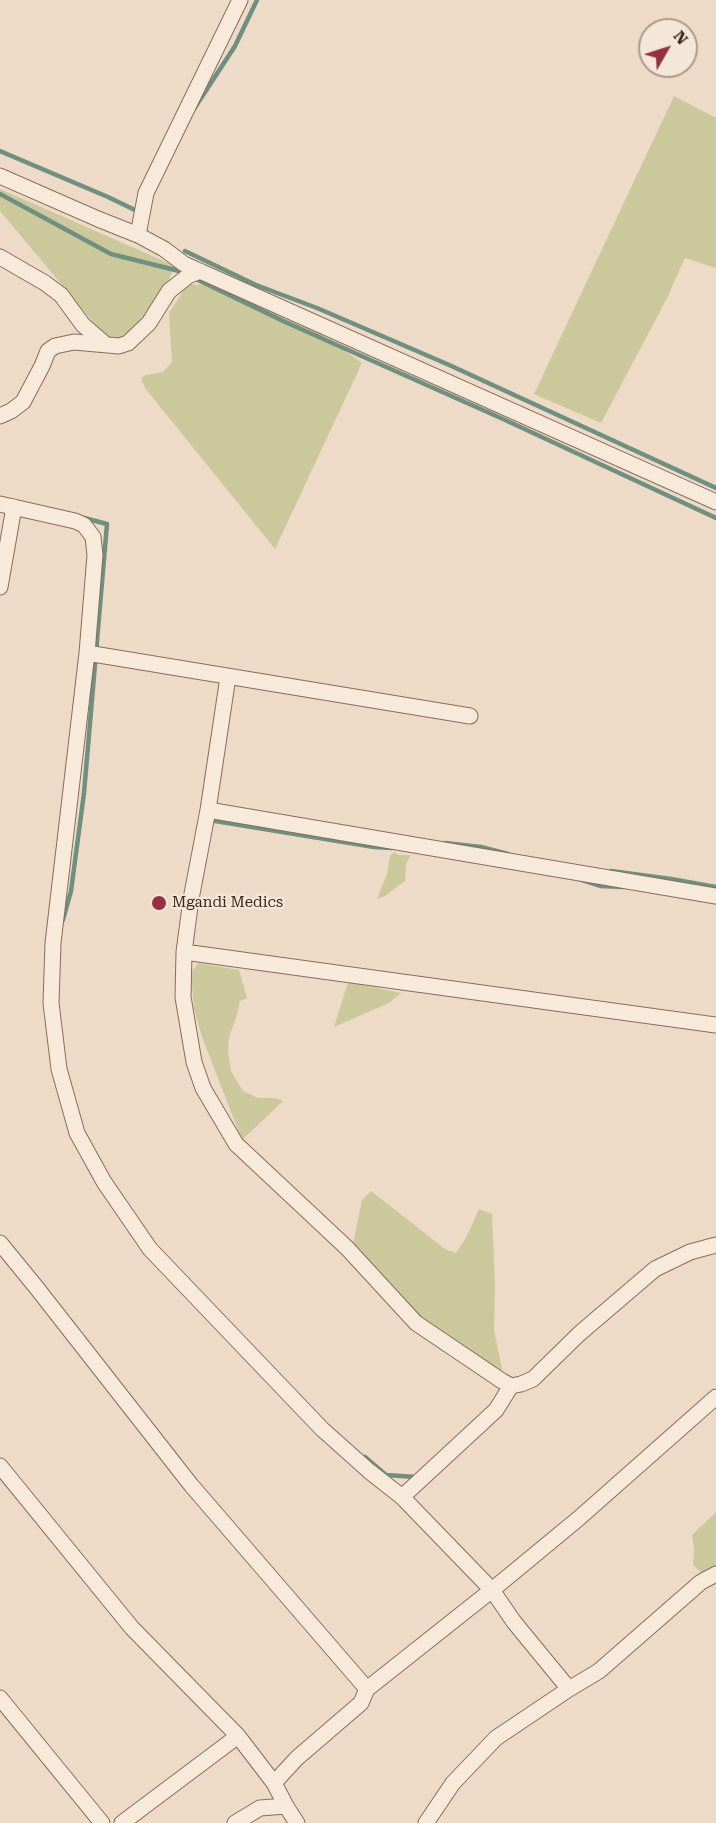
<!DOCTYPE html>
<html>
<head>
<meta charset="utf-8">
<style>
  body { margin:0 }
  #map { position:relative; width:716px; height:1823px; overflow:hidden; background:#eddbc7; font-family:"Roboto Serif",serif }
  canvas { display:block }
  .north { position:absolute; left:638px; top:18px; width:60px; height:60px; box-sizing:border-box; background:#f5e7d7; border:2px solid #aa9b8e; border-radius:50%; rotate:51deg; font-size:16px; font-weight:700; line-height:24px; text-align:center; color:#392820 }
  .north::after { content:''; display:block; margin:auto; width:21px; height:27px; background:#952f42; clip-path:polygon(50% 0,100% 100%,50% 72%,0 100%) }
</style>
</head>
<body>
<div id="map">
<canvas width="716" height="1823"></canvas>
<div class="north">N</div>
</div>
<script>
const ctx = document.querySelector('canvas').getContext('2d');
ctx.lineJoin = 'round';
function fill(path, color) { ctx.fillStyle = color; ctx.fill(path, 'evenodd'); }
const shape = rows => new Path2D(rows.map(r => 'M' + r).join(''));
function strokePath(path, color, width, dash) { ctx.strokeStyle = color; ctx.lineWidth = width; ctx.lineCap = dash ? 'butt' : 'round'; ctx.setLineDash(dash || []); ctx.stroke(path); }
function label(font, color, halo, rows, align = 'center') {
  ctx.font = font + ' "Roboto Serif",serif'; ctx.lineWidth = 4.5; ctx.setLineDash([]); ctx.textBaseline = 'middle'; ctx.strokeStyle = halo; ctx.fillStyle = color; for (const [text, x, y, turn = 0] of rows) {
    ctx.save(); ctx.translate(x, y); ctx.rotate((+turn || 0) * Math.PI / 180); ctx.textAlign = isNaN(turn) ? turn : align; if (halo) ctx.strokeText(text, 0, 0); ctx.fillText(text, 0, 0); ctx.restore();
  }
}
const green = shape([
  [674,96,716,118,716,268,685,258,666,300,601,423,534,394],
  [0,189,175,266,164,291,133,335,108,340,0,211],
  [214,284,309,326,361,362,361,365,275,549,145,388,141,378,146,375,163,372,172,362,169,313,187,285],
  [394,852,399,855,411,855,406,864,405,881,385,896,377,899,387,874,390,856],
  [198,963,239,970,247,998,240,1001,236,1018,229,1037,228,1052,231,1071,243,1091,258,1098,276,1098,283,1101,242,1140,202,1037,194,1008,191,973],
  [348,982,401,993,389,1003,334,1027],
  [371,1191,445,1249,456,1253,466,1238,479,1209,492,1214,495,1287,494,1330,503,1374,433,1330,353,1244,362,1200],
  [716,1512,716,1579,703,1574,693,1565,694,1549,692,1535]
]);
const stream = shape([
  [194,109,235,46,257,0],
  [0,151,108,197,139,212],
  [0,194,111,254,179,271,186,275],
  [185,251,256,285,317,308,447,364,716,488],
  [194,278,283,321,503,419,716,518],
  [209,820,374,847,391,848],
  [445,843,481,847,508,854],
  [611,871,671,879,716,887],
  [582,880,601,886,623,887],
  [63,920,71,891,84,793,107,524,84,518],
  [365,1457,386,1475,416,1477]
]);
const minor = shape([
  [0,176,98,219,138,235,164,249,184,264,716,502],
  [138,235,146,193,240,0],
  [0,257,45,283,61,295,83,325,105,344],
  [0,416,11,411,23,402,42,366,48,351,55,346,74,342,119,346,128,343,149,323,169,291,188,276,200,271],
  [0,504,75,521,84,525,93,537,95,555,87,653,53,943,51,1003,59,1069,77,1133,104,1182,150,1249,322,1429,369,1471,402,1497,492,1590,514,1622,569,1689],
  [0,587,14,507],
  [87,653,470,716],
  [228,677,208,810,191,899,184,952,183,997,194,1062,203,1088,236,1144,347,1248,416,1323,502,1381,511,1386],
  [208,810,716,896],
  [184,952,716,1025],
  [0,1243,36,1287,191,1485,367,1689],
  [0,1466,132,1628,238,1736,274,1783,286,1806,297,1823],
  [402,1497,496,1410,511,1386,521,1384,533,1379,579,1334,655,1269,690,1252,716,1245],
  [0,1698,102,1823],
  [274,1783,297,1758,361,1703,367,1689,492,1590,578,1519,716,1397],
  [122,1823,238,1736],
  [235,1823,260,1808,286,1806],
  [426,1823,453,1783,496,1738,569,1689,599,1671,701,1582,716,1574]
]);
const markers = [
  [159,903,8,"#952f42"]
];
const poiNames = [
  ["Mgandi Medics",172,903]
];
fill(green, '#cbc89b');
strokePath(stream, '#6f8f81', 4.5);
strokePath(minor, '#886c5d', 17);
strokePath(minor, '#f8eada', 15);
for (const [x, y, r, color] of markers) { const dot = new Path2D(); dot.arc(x, y, r, 0, 2 * Math.PI); ctx.fillStyle = color; ctx.fill(dot); strokePath(dot, '#f5e7d7', 2); }
label('15px', '#392820', '#f5e7d7', poiNames, 'left');
</script>
</body>
</html>
